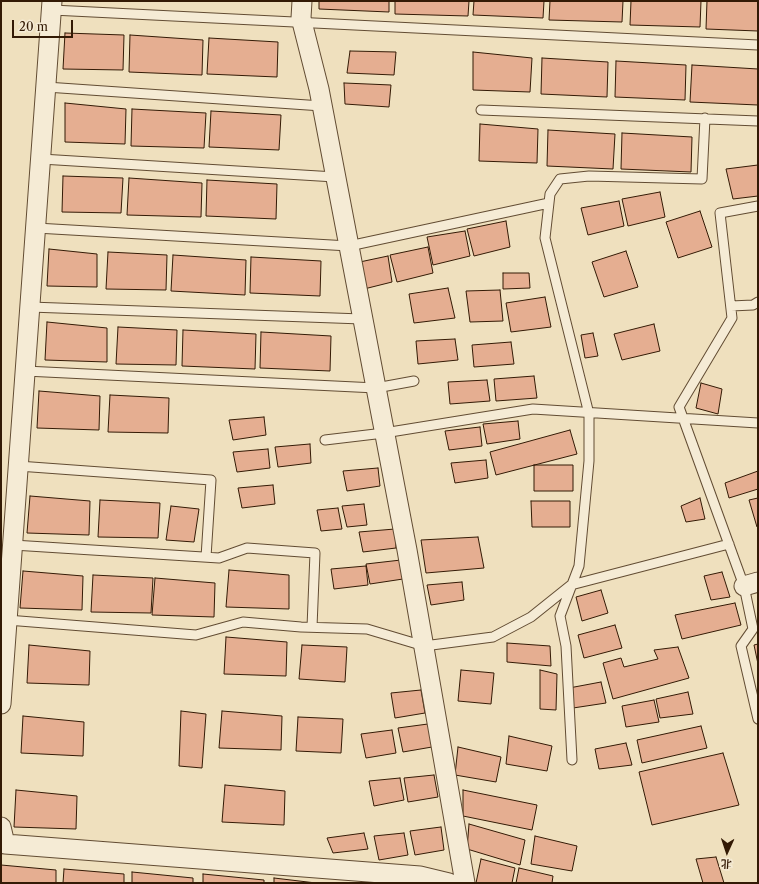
<!DOCTYPE html>
<html>
<head>
<meta charset="utf-8">
<style>
  body { margin:0 }
  #map { position:relative; width:759px; height:884px; overflow:hidden; background:#efe0be; font-family:"Libre Caslon Text","Noto Serif SC",serif }
  canvas { display:block }
  .frame { position:absolute; inset:0; border:2px solid #331a05; pointer-events:none }
  .north { position:absolute; left:707px; top:832px; width:40px; height:40px; -webkit-text-stroke:3px #f5ebd5; paint-order:stroke; rotate:183deg; font-size:11px; font-weight:700; line-height:16px; text-align:center; color:#331a05 }
  .north::after { content:''; display:block; margin:auto; width:14px; height:18px; background:#331a05; clip-path:polygon(50% 0,100% 100%,50% 72%,0 100%) }
  .scale { position:absolute; left:12px; top:20px; width:61px; height:18px; box-sizing:border-box; border:2px solid #331a05; border-top:0; padding-left:5px; font-size:12px; line-height:14px; white-space:nowrap; color:#331a05; -webkit-text-stroke:3px #f5ebd5; paint-order:stroke }
</style>
</head>
<body>
<div id="map">
<canvas width="759" height="884"></canvas>
<div class="frame"></div>
<div class="north">北</div>
<div class="scale">20 m</div>
</div>
<script>
const ctx = document.querySelector('canvas').getContext('2d');
ctx.lineJoin = 'round';
function fill(path, color) { ctx.fillStyle = color; ctx.fill(path, 'evenodd'); }
const shape = rows => new Path2D(rows.map(r => 'M' + r).join(''));
function strokePath(path, color, width, dash) { ctx.strokeStyle = color; ctx.lineWidth = width; ctx.lineCap = dash ? 'butt' : 'round'; ctx.setLineDash(dash || []); ctx.stroke(path); }
const building = shape([
  [319,1,389,1,389,12,319,9,319,1],
  [395,1,469,1,468,16,395,14,395,1],
  [474,1,544,1,543,18,473,15,474,1],
  [550,1,623,1,622,22,549,20,550,1],
  [631,1,701,1,700,27,630,25,631,1],
  [707,1,758,1,758,31,706,29,707,1],
  [65,33,124,35,123,70,63,69,65,33],
  [130,35,203,40,202,75,129,72,130,35],
  [209,38,278,42,277,77,207,74,209,38],
  [350,51,396,52,394,75,347,73,350,51],
  [473,52,532,58,530,92,473,90,473,52],
  [542,58,608,62,607,97,541,94,542,58],
  [616,61,686,65,685,100,615,97,616,61],
  [692,65,758,69,758,105,690,102,692,65],
  [344,83,391,85,389,107,345,104,344,83],
  [65,103,126,109,125,144,65,142,65,103],
  [132,109,206,113,204,148,131,146,132,109],
  [211,111,281,115,279,150,209,147,211,111],
  [480,124,538,129,537,163,479,161,480,124],
  [548,130,615,134,613,169,547,166,548,130],
  [622,133,692,137,691,172,621,169,622,133],
  [758,165,758,196,733,199,726,169,758,165],
  [63,176,123,178,121,213,62,212,63,176],
  [129,178,202,183,201,217,127,215,129,178],
  [207,180,277,184,276,219,206,216,207,180],
  [660,192,665,217,628,226,622,199,660,192],
  [619,201,624,226,588,235,581,208,619,201],
  [700,211,712,247,678,258,666,222,700,211],
  [506,221,510,247,474,256,467,229,506,221],
  [465,231,470,256,433,265,427,237,465,231],
  [428,247,433,273,397,282,390,255,428,247],
  [49,249,97,254,97,287,47,286,49,249],
  [626,251,638,287,604,297,592,262,626,251],
  [108,252,167,255,166,290,106,289,108,252],
  [173,255,246,260,245,295,171,291,173,255],
  [388,256,392,282,364,289,355,263,388,256],
  [251,257,321,261,320,296,250,293,251,257],
  [503,273,529,273,530,288,503,289,503,273],
  [448,288,455,318,414,323,409,294,448,288],
  [500,290,503,321,470,322,466,291,500,290],
  [545,297,551,327,511,332,506,303,545,297],
  [47,322,107,328,107,362,45,360,47,322],
  [654,324,660,351,622,360,614,334,654,324],
  [118,327,177,330,176,365,116,364,118,327],
  [183,330,256,334,255,369,182,366,183,330],
  [261,332,331,336,330,371,260,368,261,332],
  [593,333,598,356,585,358,581,335,593,333],
  [455,339,458,360,418,364,416,341,455,339],
  [511,342,514,364,474,367,472,345,511,342],
  [534,376,537,398,496,401,494,379,534,376],
  [487,380,490,401,450,404,448,382,487,380],
  [701,383,722,389,718,414,696,408,701,383],
  [39,391,100,396,99,430,37,428,39,391],
  [110,395,169,398,168,433,108,432,110,395],
  [264,417,266,435,233,440,229,420,264,417],
  [518,421,520,439,487,444,483,424,518,421],
  [480,427,482,446,449,450,445,431,480,427],
  [570,430,577,454,496,475,490,452,570,430],
  [310,444,311,463,278,467,275,447,310,444],
  [268,449,270,468,237,472,233,452,268,449],
  [486,460,488,478,455,483,451,463,486,460],
  [534,465,573,465,573,491,534,491,534,465],
  [378,468,380,486,347,491,343,471,378,468],
  [758,471,758,489,729,498,725,483,758,471],
  [273,485,275,504,242,508,238,488,273,485],
  [30,496,90,501,89,535,27,533,30,496],
  [700,498,705,519,686,522,681,506,700,498],
  [758,498,758,527,757,527,749,500,758,498],
  [100,500,160,503,158,538,98,537,100,500],
  [531,501,570,501,570,527,532,527,531,501],
  [364,504,367,525,347,527,342,506,364,504],
  [171,506,199,509,194,542,166,540,171,506],
  [338,508,342,529,321,531,317,510,338,508],
  [395,529,396,548,363,552,359,532,395,529],
  [478,537,484,568,426,573,421,540,478,537],
  [401,560,403,579,370,584,366,564,401,560],
  [366,566,368,585,334,589,331,569,366,566],
  [229,570,289,575,289,609,226,607,229,570],
  [23,571,83,576,82,610,20,608,23,571],
  [722,572,730,597,711,600,704,576,722,572],
  [93,575,153,578,151,613,91,612,93,575],
  [155,578,215,583,214,617,152,615,155,578],
  [462,582,464,600,431,605,427,585,462,582],
  [601,590,608,613,582,621,576,597,601,590],
  [735,603,741,625,682,639,675,615,735,603],
  [615,625,622,648,584,658,578,635,615,625],
  [226,637,287,642,286,676,224,674,226,637],
  [507,643,550,646,551,666,507,662,507,643],
  [758,644,758,664,754,645,758,644],
  [29,645,90,651,89,685,27,683,29,645],
  [302,645,347,647,345,682,299,679,302,645],
  [678,647,689,678,613,699,603,663,621,658,624,667,658,659,654,650,678,647],
  [461,670,494,673,491,704,458,701,461,670],
  [540,670,557,674,556,710,540,709,540,670],
  [601,682,606,703,573,708,569,688,601,682],
  [421,690,425,713,395,718,391,693,421,690],
  [688,692,693,714,660,718,656,699,688,692],
  [654,700,659,722,626,727,622,706,654,700],
  [181,711,206,714,202,768,179,766,181,711],
  [222,711,282,716,281,750,219,748,222,711],
  [23,716,84,722,83,756,21,753,23,716],
  [298,717,343,719,341,753,296,751,298,717],
  [428,724,432,747,403,752,398,728,428,724],
  [701,726,707,748,642,763,637,740,701,726],
  [392,730,396,753,366,758,361,734,392,730],
  [509,736,552,746,547,771,506,764,509,736],
  [626,743,632,765,599,769,595,749,626,743],
  [458,747,501,757,496,782,455,775,458,747],
  [723,753,739,805,652,825,639,772,723,753],
  [434,775,438,797,408,802,404,778,434,775],
  [400,778,404,800,374,806,369,781,400,778],
  [225,785,285,791,284,825,222,822,225,785],
  [16,790,77,796,76,829,14,827,16,790],
  [463,790,537,805,532,830,463,816,463,790],
  [469,824,525,840,520,865,467,849,469,824],
  [441,827,444,850,415,855,410,831,441,827],
  [364,833,368,849,333,853,327,838,364,833],
  [404,833,408,855,379,860,374,836,404,833],
  [535,836,577,846,572,871,531,864,535,836],
  [716,857,724,883,703,883,696,859,716,857],
  [481,859,515,868,512,883,476,883,481,859],
  [1,865,56,870,56,883,1,883,1,865],
  [519,868,553,876,552,883,516,883,519,868],
  [64,869,124,874,124,883,63,883,64,869],
  [132,872,193,878,193,883,132,883,132,872],
  [203,874,264,880,264,883,203,883,203,874],
  [274,878,316,883,274,883,274,878]
]);
const service = shape([
  [52,10,758,45],
  [46,87,322,106],
  [481,110,758,121],
  [41,159,335,177],
  [758,206,720,213,732,318,679,407,744,586,753,629,741,646,758,719],
  [36,228,349,246,549,203],
  [731,306,753,305,758,302],
  [30,307,362,319],
  [25,371,376,388,414,381],
  [325,440,384,433,533,409,758,423],
  [18,466,211,480,206,557],
  [13,545,219,558,247,548,315,553,312,627],
  [7,620,196,635,243,622,301,627,367,629,424,646,493,637,531,617,571,585,729,544],
  [572,760,566,646,560,616,579,566,589,461,589,414,545,238,550,194,560,179,589,176,702,179,705,118]
]);
const minor = shape([
  [302,1,301,18,319,89,407,550,465,883],
  [744,586,758,582],
  [1,704,52,1],
  [1,827,5,844,420,876,449,883]
]);
fill(building, '#e5ae91');
strokePath(building, '#331a05', 1);
strokePath(service, '#624c33', 11);
strokePath(minor, '#624c33', 21);
strokePath(service, '#f5ebd5', 9);
strokePath(minor, '#f5ebd5', 19);
</script>
</body>
</html>
